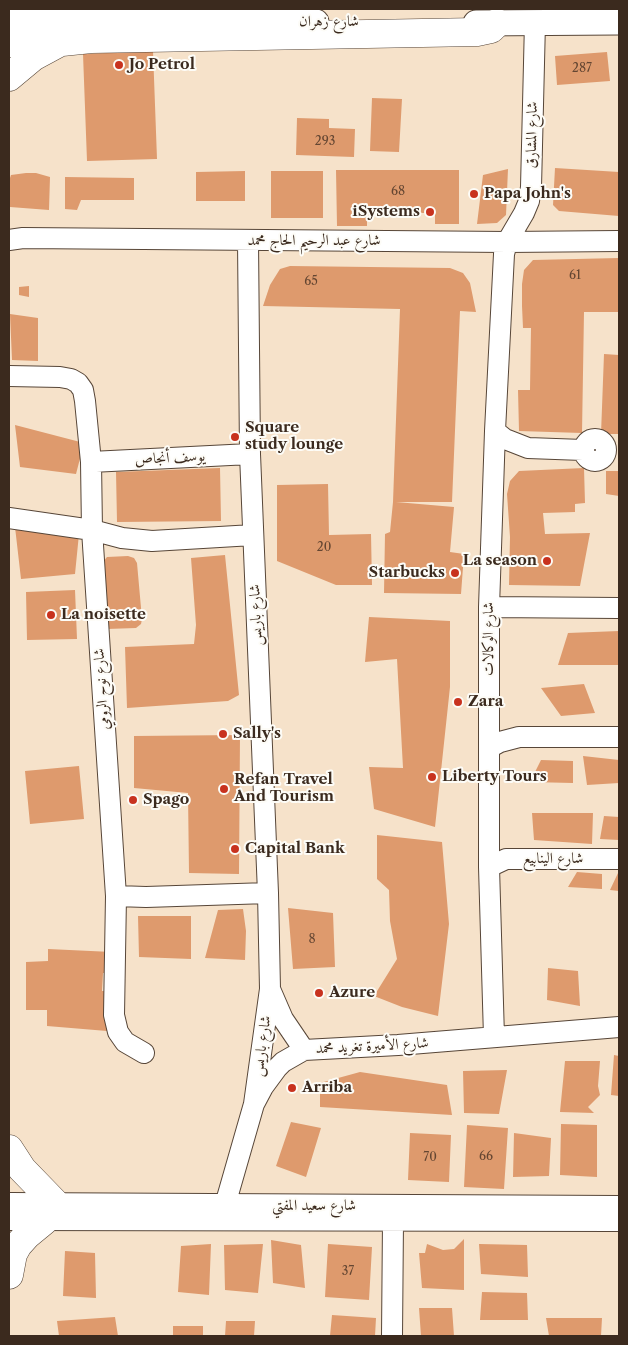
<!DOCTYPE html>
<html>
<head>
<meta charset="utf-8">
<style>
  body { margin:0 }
  #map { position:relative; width:628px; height:1345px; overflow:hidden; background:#f6e2ca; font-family:"Libre Caslon Text",serif }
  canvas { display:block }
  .frame { position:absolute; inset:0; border:10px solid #3b2a1e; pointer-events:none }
</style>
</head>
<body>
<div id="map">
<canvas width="628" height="1345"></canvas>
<div class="frame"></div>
</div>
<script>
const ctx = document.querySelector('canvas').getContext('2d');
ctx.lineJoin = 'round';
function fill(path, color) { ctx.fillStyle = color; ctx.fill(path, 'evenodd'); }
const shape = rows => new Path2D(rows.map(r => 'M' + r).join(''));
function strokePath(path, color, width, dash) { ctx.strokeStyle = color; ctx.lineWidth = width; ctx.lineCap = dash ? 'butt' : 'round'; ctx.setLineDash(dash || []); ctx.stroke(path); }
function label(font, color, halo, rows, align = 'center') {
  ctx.font = font + ' "Libre Caslon Text",Amiri,serif'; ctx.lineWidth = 4; ctx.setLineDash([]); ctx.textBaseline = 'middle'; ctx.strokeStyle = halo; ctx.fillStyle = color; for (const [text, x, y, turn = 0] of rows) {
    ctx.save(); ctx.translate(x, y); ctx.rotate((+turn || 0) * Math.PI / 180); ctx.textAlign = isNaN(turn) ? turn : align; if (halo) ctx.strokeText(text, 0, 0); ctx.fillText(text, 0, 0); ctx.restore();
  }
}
const building = shape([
  [153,51,157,159,87,161,83,54],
  [607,52,610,81,557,85,555,56],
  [372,98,402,99,399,152,370,151],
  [297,118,329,119,329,128,355,129,354,157,296,155],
  [555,168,619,172,619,216,559,211,553,205],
  [508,169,506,215,497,223,477,224,483,175],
  [336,170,459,170,459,224,435,224,435,213,367,213,367,226,337,226],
  [245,171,245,201,196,201,196,172],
  [271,171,323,171,323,218,271,218],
  [26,173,36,173,50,177,49,210,10,207,9,205,9,181,11,175],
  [65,177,134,178,134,200,81,200,77,210,65,209],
  [619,258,619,312,584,312,582,433,519,431,518,390,530,390,531,328,523,328,522,306,522,284,524,270,533,260],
  [290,266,450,268,463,273,470,283,476,312,460,311,452,502,396,502,454,507,450,552,464,554,461,594,384,593,385,534,390,532,393,502,400,309,263,306,270,285,280,269],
  [29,286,29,297,19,295,19,287],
  [10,314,38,318,38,361,12,360],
  [604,354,619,355,619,434,601,434],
  [15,425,84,443,76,474,20,467],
  [220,468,221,521,117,522,116,472],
  [584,468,585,503,575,504,575,512,543,513,545,534,590,533,580,586,509,585,510,537,507,494,510,481,519,471],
  [606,471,619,471,619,496,606,494],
  [328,484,329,535,371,534,372,585,336,585,277,561,277,485],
  [15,527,79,534,75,574,21,579],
  [225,555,239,695,228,701,127,708,125,647,194,644,196,625,191,558],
  [128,556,134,558,137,563,142,619,141,624,136,628,107,629,103,562,107,557],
  [75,590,77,639,27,640,26,592],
  [369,617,450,621,450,687,435,827,374,809,369,767,403,768,397,659,365,662],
  [619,631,619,665,558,665,568,633],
  [584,684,595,713,561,716,541,688],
  [240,735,239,874,189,873,188,793,134,788,134,736],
  [583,756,619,760,619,783,587,785],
  [541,760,573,761,573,783,530,782],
  [79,766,84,819,30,824,25,771],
  [532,813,593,813,592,844,534,840],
  [604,816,619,817,619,840,600,839],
  [377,835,442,842,449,924,438,1016,402,1007,374,996,397,959,390,921,389,890,377,879],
  [577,872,602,874,602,889,568,887],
  [618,873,619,874,619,891,610,890],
  [288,908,333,913,335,967,293,969],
  [243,909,246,931,245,960,205,958,218,910],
  [138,916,191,916,191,959,139,957],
  [48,949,112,952,111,973,103,973,102,991,111,991,107,1031,47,1026,47,1010,26,1010,26,962,48,961],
  [548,968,578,971,580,1006,547,1000],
  [614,1055,619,1056,619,1096,611,1095],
  [565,1061,600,1061,598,1086,600,1095,588,1107,594,1113,560,1112],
  [507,1070,499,1114,464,1113,463,1071],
  [360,1072,447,1085,452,1115,320,1107,320,1083],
  [291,1122,321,1128,306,1177,276,1166],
  [561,1124,597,1125,597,1177,560,1175],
  [467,1125,508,1128,504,1189,464,1187],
  [410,1133,451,1135,449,1182,408,1180],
  [514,1133,551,1138,549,1176,513,1177],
  [464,1239,464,1290,422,1288,419,1253,425,1253,427,1244,443,1250,454,1249],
  [271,1240,301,1245,305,1288,273,1283],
  [211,1244,209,1295,178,1292,181,1246],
  [263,1244,258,1293,225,1290,224,1245],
  [328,1244,372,1247,369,1300,325,1297],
  [479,1244,527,1245,528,1277,481,1274],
  [65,1251,95,1253,96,1298,63,1296],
  [482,1292,527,1293,528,1320,480,1320],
  [419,1308,452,1308,454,1336,421,1336],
  [332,1315,376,1318,375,1336,330,1336],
  [115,1317,118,1336,59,1336,57,1321],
  [546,1318,602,1318,601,1336,549,1336],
  [226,1321,255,1321,254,1336,225,1336],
  [173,1326,203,1326,203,1336,173,1336]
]);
const minor = shape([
  [9,240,23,238,507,242,619,241],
  [248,241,250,454,268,893,270,989,254,1104],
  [9,376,60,377,71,379,78,383,83,390,85,401,91,462,92,530,116,896,114,1015,118,1032,125,1042,144,1053],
  [495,431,505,439,528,448,583,450],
  '584 450a11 11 0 1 1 22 0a11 11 0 1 1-22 0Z',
  [91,462,250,454],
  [9,518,92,530,122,538,152,541,253,535],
  [489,607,619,608],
  [489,748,500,742,519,737,619,737],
  [489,867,506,859,619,859],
  [116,896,146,897,268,893],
  [270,989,283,1019,304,1050],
  [494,1037,489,867,489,607,495,431,504,254,507,242,524,213,529,201,531,187,535,22],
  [9,1203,619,1206],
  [225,1205,254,1104,263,1087,277,1068,283,1062,304,1050,398,1045,619,1027],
  [9,1220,619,1221],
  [392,1336,393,1221]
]);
const major = shape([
  [9,20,316,22],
  [476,23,619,22]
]);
const highway = shape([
  [9,43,62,42,91,39,477,32,491,29,497,23],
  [9,77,33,57,59,43],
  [9,1149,22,1169,54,1202],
  [9,1275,13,1254,18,1245,27,1235,44,1221]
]);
const markers = [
  [119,65,5,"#c8321e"],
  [474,194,5,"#c8321e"],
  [430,212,5,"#c8321e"],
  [235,437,5,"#c8321e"],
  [547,561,5,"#c8321e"],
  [455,573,5,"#c8321e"],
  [51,615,5,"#c8321e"],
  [458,702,5,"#c8321e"],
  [223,734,5,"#c8321e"],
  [432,777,5,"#c8321e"],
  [224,789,5,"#c8321e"],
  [133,800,5,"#c8321e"],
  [235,849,5,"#c8321e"],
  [319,993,5,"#c8321e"],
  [292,1088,5,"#c8321e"]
];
const numberNames = [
  ["287",582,69],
  ["293",325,142],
  ["68",398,192],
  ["61",575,276],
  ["65",311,282],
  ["20",324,548],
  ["8",312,940],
  ["66",486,1157],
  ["70",430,1158],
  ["37",348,1272]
];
const streetNames = [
  ["شارع زهران",329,22],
  ["شارع المشارق",532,135,-89],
  ["شارع عبد الرحيم الحاج محمد",314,241],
  ["يوسف أنجاص",170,458,-3],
  ["شارع باريس",256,615,-92],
  ["شارع الوكالات",489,639,-90],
  ["شارع نوح الرومي",102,689,-94],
  ["شارع الينابيع",553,859],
  ["شارع باريس",262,1046,-82],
  ["شارع الأميرة تغريد محمد",372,1046,-3],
  ["شارع سعيد المفتي",314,1206]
];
const poiNames = [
  ["Jo Petrol",129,65],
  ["Papa John's",484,194],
  ["iSystems",420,212,"right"],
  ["Square",245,428],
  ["study lounge",245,445],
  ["La season",537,561,"right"],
  ["Starbucks",445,573,"right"],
  ["La noisette",61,615],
  ["Zara",468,702],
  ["Sally's",233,734],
  ["Liberty Tours",442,777],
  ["Refan Travel",234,780],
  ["And Tourism",234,797],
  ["Spago",143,800],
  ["Capital Bank",245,849],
  ["Azure",329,993],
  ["Arriba",302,1088]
];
fill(building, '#de9a6d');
strokePath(minor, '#574638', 22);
strokePath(major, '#574638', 27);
strokePath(highway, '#574638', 29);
strokePath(minor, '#fff', 20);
strokePath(major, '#fff', 25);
strokePath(highway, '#fff', 28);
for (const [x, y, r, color] of markers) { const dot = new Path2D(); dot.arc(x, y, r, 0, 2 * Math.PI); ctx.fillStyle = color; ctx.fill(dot); strokePath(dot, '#fdfcf7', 2); }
label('12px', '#644632', null, numberNames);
label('15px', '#3b2a1e', '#fdfcf7', streetNames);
label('bold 15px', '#3b2a1e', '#fdfcf7', poiNames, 'left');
</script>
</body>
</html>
